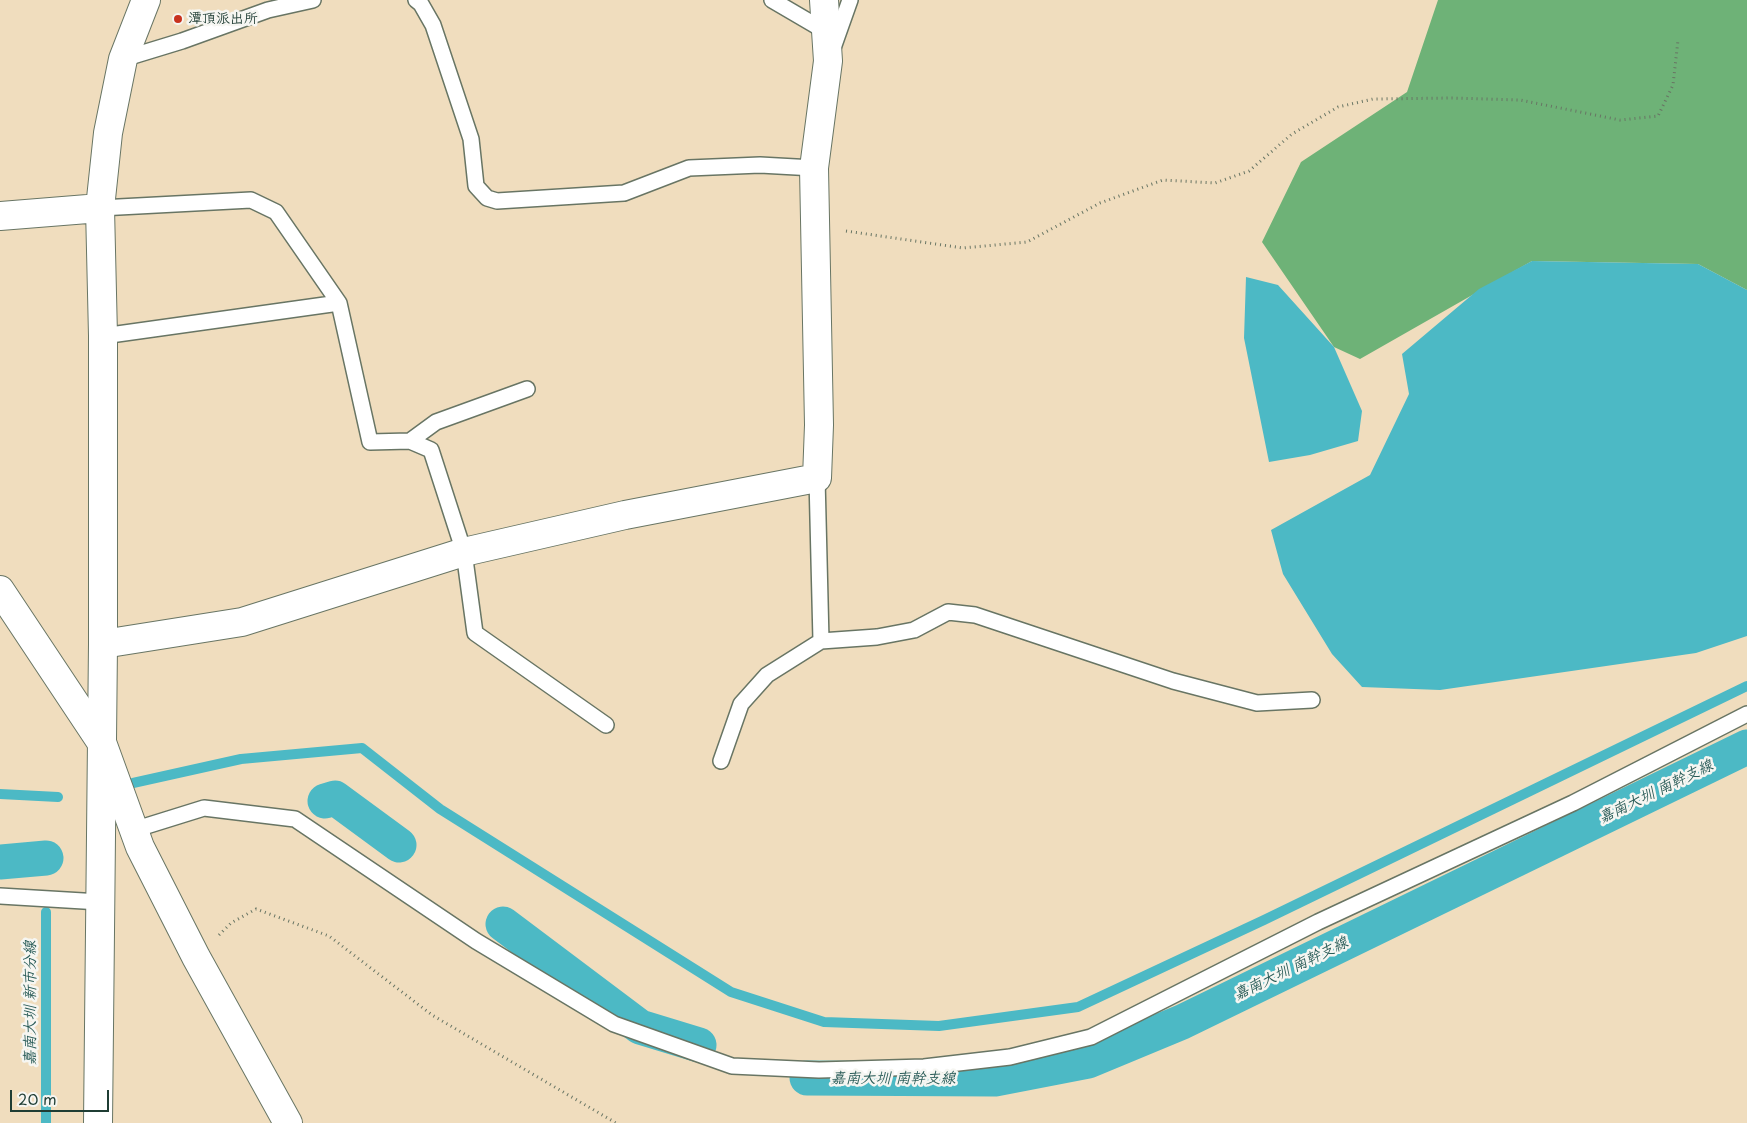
<!DOCTYPE html>
<html>
<head>
<meta charset="utf-8">
<style>
  body { margin:0 }
  #map { position:relative; width:1747px; height:1123px; overflow:hidden; background:#f0ddbe; font-family:"Playpen Sans",sans-serif }
  canvas { display:block }
  .scale { position:absolute; left:10px; top:1090px; width:99px; height:22px; box-sizing:border-box; border:2px solid #1f3d34; border-top:0; padding-left:6px; font-size:15px; line-height:18px; white-space:nowrap; color:#1f3d34; -webkit-text-stroke:4px #f6f6f2; paint-order:stroke }
</style>
</head>
<body>
<div id="map">
<canvas width="1747" height="1123"></canvas>
<div class="scale">20 m</div>
</div>
<script>
const ctx = document.querySelector('canvas').getContext('2d');
ctx.lineJoin = 'round';
function fill(path, color) { ctx.fillStyle = color; ctx.fill(path, 'evenodd'); }
const shape = rows => new Path2D(rows.map(r => 'M' + r).join(''));
function strokePath(path, color, width, dash) { ctx.strokeStyle = color; ctx.lineWidth = width; ctx.lineCap = dash ? 'butt' : 'round'; ctx.setLineDash(dash || []); ctx.stroke(path); }
function label(font, color, halo, rows, align = 'center') {
  ctx.font = font + ' "Playpen Sans","LXGW WenKai TC",sans-serif'; ctx.lineWidth = 5; ctx.setLineDash([]); ctx.textBaseline = 'middle'; ctx.strokeStyle = halo; ctx.fillStyle = color; for (const [text, x, y, turn = 0] of rows) {
    ctx.save(); ctx.translate(x, y); ctx.rotate((+turn || 0) * Math.PI / 180); ctx.textAlign = isNaN(turn) ? turn : align; if (halo) ctx.strokeText(text, 0, 0); ctx.fillText(text, 0, 0); ctx.restore();
  }
}
const forest = shape([
  [1438,0,1747,0,1747,290,1698,264,1532,261,1360,359,1334,347,1262,242,1301,162,1407,92]
]);
const water = shape([
  [1532,261,1698,264,1747,290,1747,636,1696,653,1440,690,1362,687,1332,654,1283,574,1271,530,1370,475,1409,394,1402,354,1479,289],
  [1246,277,1278,285,1334,347,1362,411,1358,441,1310,455,1269,462,1244,338]
]);
const stream = shape([
  [133,783,241,759,362,748,440,809,731,992,824,1022,939,1026,1078,1007,1264,920,1747,686],
  [0,794,58,797],
  [46,912,46,1123]
]);
const canal = shape([
  [325,801,335,798,399,845],
  [0,862,46,858],
  [503,924,640,1027,699,1045],
  [807,1078,995,1079,1088,1061,1182,1022,1747,747]
]);
const path = shape([
  [846,231,963,248,1027,242,1100,203,1163,180,1215,183,1249,171,1292,134,1338,107,1373,99,1452,98,1520,100,1620,120,1658,116,1673,85,1678,40],
  [219,935,231,923,256,909,329,936,432,1015,616,1123]
]);
const service = shape([
  [416,0,421,4,433,25,471,139,476,186,487,198,497,201,624,193,689,168,760,165,814,168],
  [772,0,825,31],
  [833,48,850,0],
  [123,59,182,41,268,10,313,0],
  [100,208,251,200,276,212,339,303,370,442,410,441,431,450,464,552,475,633,606,725],
  [103,336,339,303],
  [410,441,436,422,527,389],
  [821,641,877,637,914,630,948,612,975,615,1173,681,1257,703,1312,700],
  [721,761,741,704,767,675,821,641,817,478],
  [141,842,143,827,204,808,295,819,476,941,614,1024,732,1066,819,1070,924,1067,1010,1057,1091,1037,1318,922,1573,803,1747,714],
  [0,896,100,902]
]);
const minor = shape([
  [0,590,103,745,140,847,196,957,288,1123],
  [103,644,242,622,464,552,625,515,817,478,819,425,814,168,828,61,824,0]
]);
const tertiary = shape([
  [0,216,100,208],
  [98,1123,103,644,103,336,100,208,108,133,123,59,146,0]
]);
const markers = [
  [178,19,5,"#c8321e"]
];
const poiNames = [
  ["潭頂派出所",188,19]
];
const waterNames = [
  ["嘉南大圳 南幹支線",1656,792,-26],
  ["嘉南大圳 南幹支線",1291,969,-26],
  ["嘉南大圳 新市分線",31,1003,-90],
  ["嘉南大圳 南幹支線",893,1079]
];
fill(forest, '#6eb277');
fill(water, '#4cb9c5');
strokePath(stream, '#4cb9c5', 10);
strokePath(canal, '#4cb9c5', 35);
strokePath(service, '#687564', 18);
strokePath(minor, '#687564', 30);
strokePath(tertiary, '#687564', 30);
strokePath(path, '#687564', 3, [1, 4]);
strokePath(service, '#fff', 15);
strokePath(minor, '#fff', 28);
strokePath(tertiary, '#fff', 28);
for (const [x, y, r, color] of markers) { const dot = new Path2D(); dot.arc(x, y, r, 0, 2 * Math.PI); ctx.fillStyle = color; ctx.fill(dot); strokePath(dot, '#f6f6f2', 2); }
label('14px', '#1f3d34', '#f6f6f2', poiNames, 'left');
label('italic 15px', '#2a5c58', '#f6f6f2', waterNames);
</script>
</body>
</html>
